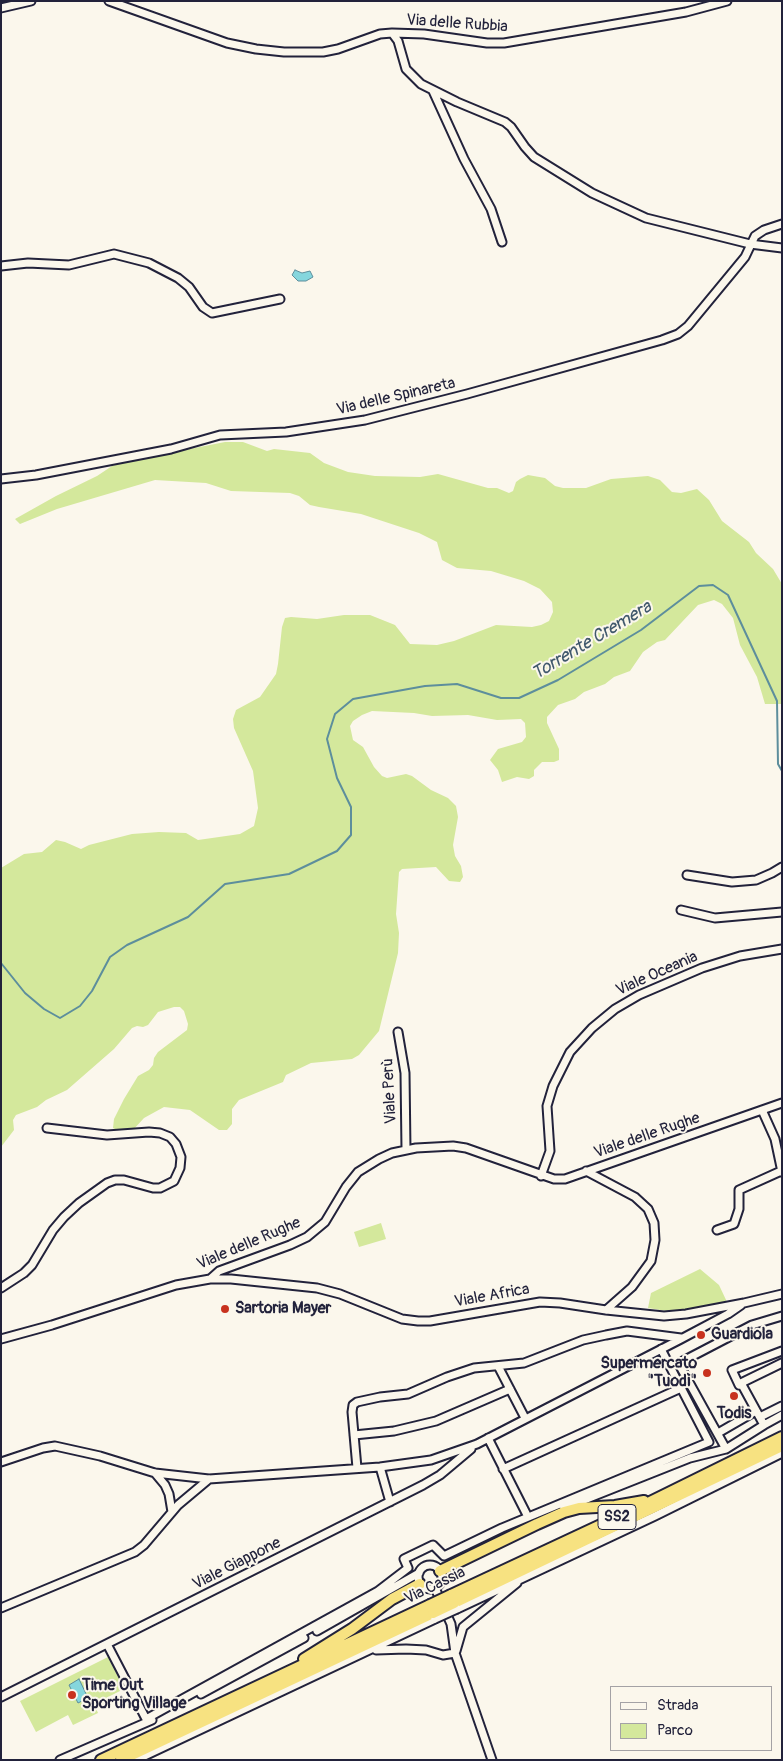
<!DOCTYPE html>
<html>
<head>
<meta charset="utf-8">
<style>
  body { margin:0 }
  #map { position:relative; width:783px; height:1761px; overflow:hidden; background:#fbf7ec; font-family:Pangolin,sans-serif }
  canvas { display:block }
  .frame { position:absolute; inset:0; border:2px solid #22223b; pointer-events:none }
  .legend { position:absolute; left:610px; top:1686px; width:162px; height:65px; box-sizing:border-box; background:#fbf7ec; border:1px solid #a4a2a5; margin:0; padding:6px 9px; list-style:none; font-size:15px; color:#22223b }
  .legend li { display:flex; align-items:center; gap:10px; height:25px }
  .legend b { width:25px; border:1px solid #a4a2a5 }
</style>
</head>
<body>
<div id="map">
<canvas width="783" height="1761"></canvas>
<div class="frame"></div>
<ul class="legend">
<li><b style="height:6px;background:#fbf7ec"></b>Strada</li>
<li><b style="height:14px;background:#d4e89c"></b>Parco</li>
</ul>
</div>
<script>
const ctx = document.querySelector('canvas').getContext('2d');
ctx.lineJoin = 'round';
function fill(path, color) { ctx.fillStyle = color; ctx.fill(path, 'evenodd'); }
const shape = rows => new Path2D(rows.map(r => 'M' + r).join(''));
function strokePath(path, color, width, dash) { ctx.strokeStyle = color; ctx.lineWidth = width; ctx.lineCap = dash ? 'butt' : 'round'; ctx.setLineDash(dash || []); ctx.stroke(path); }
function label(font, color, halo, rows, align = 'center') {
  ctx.font = font + ' Pangolin,sans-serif'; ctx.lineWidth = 4; ctx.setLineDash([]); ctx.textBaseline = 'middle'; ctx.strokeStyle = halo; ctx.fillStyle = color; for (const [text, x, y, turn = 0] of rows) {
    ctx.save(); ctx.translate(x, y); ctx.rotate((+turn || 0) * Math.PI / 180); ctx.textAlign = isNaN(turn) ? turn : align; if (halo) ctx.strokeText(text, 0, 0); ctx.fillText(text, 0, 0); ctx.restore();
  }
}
const green = shape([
  [225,442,243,442,267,451,274,449,310,453,324,463,348,472,375,476,420,477,438,474,488,488,497,488,509,493,513,491,516,482,520,479,528,475,545,478,555,486,563,488,586,488,611,479,648,476,660,480,672,492,681,493,697,489,709,500,722,521,749,542,756,553,773,569,782,584,782,704,765,704,757,677,740,645,733,618,722,604,714,600,698,605,665,640,657,642,643,652,630,671,614,677,605,684,584,692,575,699,558,705,547,717,547,723,559,749,559,760,554,762,542,762,534,770,534,776,529,779,517,777,502,782,498,770,490,760,498,749,522,742,526,737,525,723,521,719,497,720,468,715,432,716,414,713,372,711,362,715,353,721,350,726,353,740,363,747,374,767,382,776,387,778,406,774,412,776,431,790,448,798,456,806,458,817,453,845,455,856,461,866,463,877,460,882,449,881,436,867,402,869,399,872,396,914,399,933,398,953,379,1031,359,1055,352,1059,311,1063,286,1075,283,1082,239,1100,232,1109,232,1124,227,1130,219,1130,190,1110,164,1107,144,1118,133,1130,121,1132,113,1128,114,1119,124,1099,138,1076,149,1070,153,1065,154,1058,158,1052,187,1030,188,1024,184,1011,180,1007,174,1007,158,1012,148,1025,143,1027,137,1026,132,1028,114,1049,67,1090,46,1100,37,1107,16,1115,13,1120,14,1130,1,1147,1,868,24,854,42,852,56,840,65,842,81,849,89,845,132,834,159,832,186,833,198,840,240,834,254,826,258,808,253,771,234,728,233,719,236,710,260,697,276,674,278,664,282,627,285,618,291,617,317,619,344,615,370,615,395,625,410,644,437,645,454,641,496,625,532,627,541,625,549,621,553,612,552,602,540,589,524,581,491,571,457,568,442,560,437,542,419,533,361,514,319,507,310,505,299,496,290,493,231,491,206,483,155,480,57,509,20,524,15,519,56,496,97,476,112,466,129,461],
  [381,1223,386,1239,359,1247,354,1232],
  [700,1269,719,1285,727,1302,673,1312,648,1308,651,1293],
  [108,1657,124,1689,94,1704,98,1713,73,1725,68,1715,36,1732,20,1701]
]);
const water = shape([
  [295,270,302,273,310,271,313,277,306,281,298,281,292,275,295,270],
  [79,1679,88,1698,78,1703,69,1685,79,1679]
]);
const stream = shape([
  [1,963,25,993,44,1009,60,1018,80,1006,92,991,110,957,127,945,188,917,225,884,289,874,337,851,351,835,351,807,337,778,327,739,335,714,353,699,425,686,457,684,501,698,519,698,558,680,641,630,699,586,713,585,728,595,777,701,778,764,782,771]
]);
const minor = shape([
  [109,1,227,43,256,49,284,52,323,52,338,49,380,34,392,33,398,41,406,69,421,84,457,102,505,122,511,127,525,147,534,157,592,193,646,218,750,244,782,248],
  [1,8,31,1],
  [392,33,424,34,487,43,504,43,686,12,727,1],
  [433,91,464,159,491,209,502,242],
  [1,266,28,263,69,265,114,254,149,263,178,278,189,287,203,307,212,313,280,299],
  [1,479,36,475,171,449,220,435,286,432,365,420,467,394,662,340,678,334,688,326,745,257,755,236,764,230,782,224],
  [687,875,732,882,756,880,772,873,782,867],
  [681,910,715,918,782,912],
  [398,1032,405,1073,406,1150],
  [762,1110,775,1139,782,1172],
  [586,1171,635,1197,648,1209,654,1223,655,1240,651,1261,632,1287,606,1310],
  [541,1176,550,1151,547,1106,553,1086,570,1052,592,1028,615,1009,639,995,702,968,740,956,782,949],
  [717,1230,734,1224,739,1209,739,1190,781,1171],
  [210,1279,219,1271,290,1245,307,1237,325,1222,346,1187,358,1172,379,1159,392,1153,416,1148,453,1146,466,1148,554,1179,565,1179,782,1103],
  [1,1288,24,1273,32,1265,53,1230,64,1217,79,1203,107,1183,115,1180,124,1180,153,1188,160,1188,174,1181,180,1168,181,1157,176,1144,170,1137,160,1133,149,1132,107,1135,47,1128],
  [1,1339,52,1325,176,1285,210,1279,231,1279,317,1288,340,1294,402,1319,418,1321,430,1321,540,1302,560,1303,606,1310,664,1316,686,1314,744,1303,782,1294],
  [498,1366,525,1418],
  [741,1383,764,1425,726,1449,685,1375,681,1368,683,1361,752,1325,782,1316],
  [741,1383,739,1385,732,1370,782,1351],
  [741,1383,782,1363],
  [760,1417,782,1406],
  [764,1425,782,1415],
  [718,1433,756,1411],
  [354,1435,394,1431,436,1421,510,1389],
  [488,1438,528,1517],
  [1,1462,43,1448,55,1446,100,1456,155,1473,209,1479,380,1467,431,1460,477,1444,681,1339,728,1314,741,1305],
  [380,1467,390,1502],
  [357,1468,352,1412,353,1405,357,1402,380,1397,408,1394,447,1377,474,1368,524,1363,583,1340,606,1335,627,1331,681,1338],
  [503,1469,681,1388],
  [155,1473,165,1485,169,1494,172,1512],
  [564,1508,690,1458,726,1449],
  '418 1577a12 12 0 1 1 24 0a12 12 0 1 1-24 0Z',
  [435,1588,451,1624,455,1653,492,1760],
  [1,1608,135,1552,144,1545,178,1505,209,1479],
  [457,1609,655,1516,782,1453],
  [317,1631,419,1573],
  [107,1644,146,1719,378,1591,408,1568,404,1559,433,1545,444,1556,502,1528,709,1442,661,1349],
  [376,1650,406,1649,426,1650,443,1655,455,1653],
  [456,1651,463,1627,517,1583],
  [201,1694,304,1638],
  [1,1697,423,1485,440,1475,471,1449],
  [60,1760,152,1720],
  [136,1760,435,1619]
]);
const highway = shape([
  [440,1571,537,1524,564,1512,579,1508,615,1506,644,1501],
  [451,1595,650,1502,782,1437],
  [454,1603,782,1446],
  [304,1659,352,1629,392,1599,420,1584],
  [101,1760,430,1605],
  [121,1760,433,1613]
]);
const minorBridge = shape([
  [435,1619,457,1609]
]);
const highwayBridge = shape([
  [430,1605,451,1595],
  [433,1613,454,1603]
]);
const markers = [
  [225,1309,5,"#c8321e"],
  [701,1335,5,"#c8321e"],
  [707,1373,5,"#c8321e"],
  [734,1396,5,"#c8321e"],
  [72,1695,5,"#c8321e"]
];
const shields = [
  [617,1517,38]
];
const shieldNames = [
  ["SS2",617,1517]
];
const streetNames = [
  ["Via delle Rubbia",457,24,4],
  ["Via delle Spinareta",396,397,-13],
  ["Viale Oceania",657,974,-24],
  ["Viale Perù",390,1091,-93],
  ["Viale delle Rughe",647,1136,-19],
  ["Viale delle Rughe",249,1244,-23],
  ["Viale Africa",492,1296,-10],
  ["Viale Giappone",237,1564,-27],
  ["Via Cassia",435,1586,-26]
];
const poiNames = [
  ["Sartoria Mayer",235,1309],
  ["Guardiola",711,1335],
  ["Supermercato",697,1364,"right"],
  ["\"Tuodì\"",697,1382,"right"],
  ["Todis",734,1414,"center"],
  ["Time Out",82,1686],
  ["Sporting Village",82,1704]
];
const waterNames = [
  ["Torrente Cremera",592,641,-31]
];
fill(green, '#d4e89c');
fill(water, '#85d6dd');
strokePath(water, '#5d8e9c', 1);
strokePath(stream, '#5d8e9c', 2);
strokePath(minor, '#22223b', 11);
strokePath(highway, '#22223b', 14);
strokePath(minor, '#fbf7ec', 7);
strokePath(highway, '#f7e281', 10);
strokePath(minorBridge, '#22223b', 11, []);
strokePath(highwayBridge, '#22223b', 14, []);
strokePath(minorBridge, '#fbf7ec', 7);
strokePath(highwayBridge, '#f7e281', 10);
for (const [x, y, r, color] of markers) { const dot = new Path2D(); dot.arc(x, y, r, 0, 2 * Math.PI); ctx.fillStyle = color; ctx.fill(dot); strokePath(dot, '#fbf7ec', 2); }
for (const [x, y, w] of shields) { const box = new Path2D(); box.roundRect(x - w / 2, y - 12.5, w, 25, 4); ctx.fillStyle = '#fbf7ec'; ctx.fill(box); strokePath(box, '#22223b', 1); }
label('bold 15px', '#22223b', null, shieldNames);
label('16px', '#22223b', '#fbf7ec', streetNames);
label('bold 16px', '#22223b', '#fbf7ec', poiNames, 'left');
label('italic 18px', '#40586c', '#fbf7ec', waterNames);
</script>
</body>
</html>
